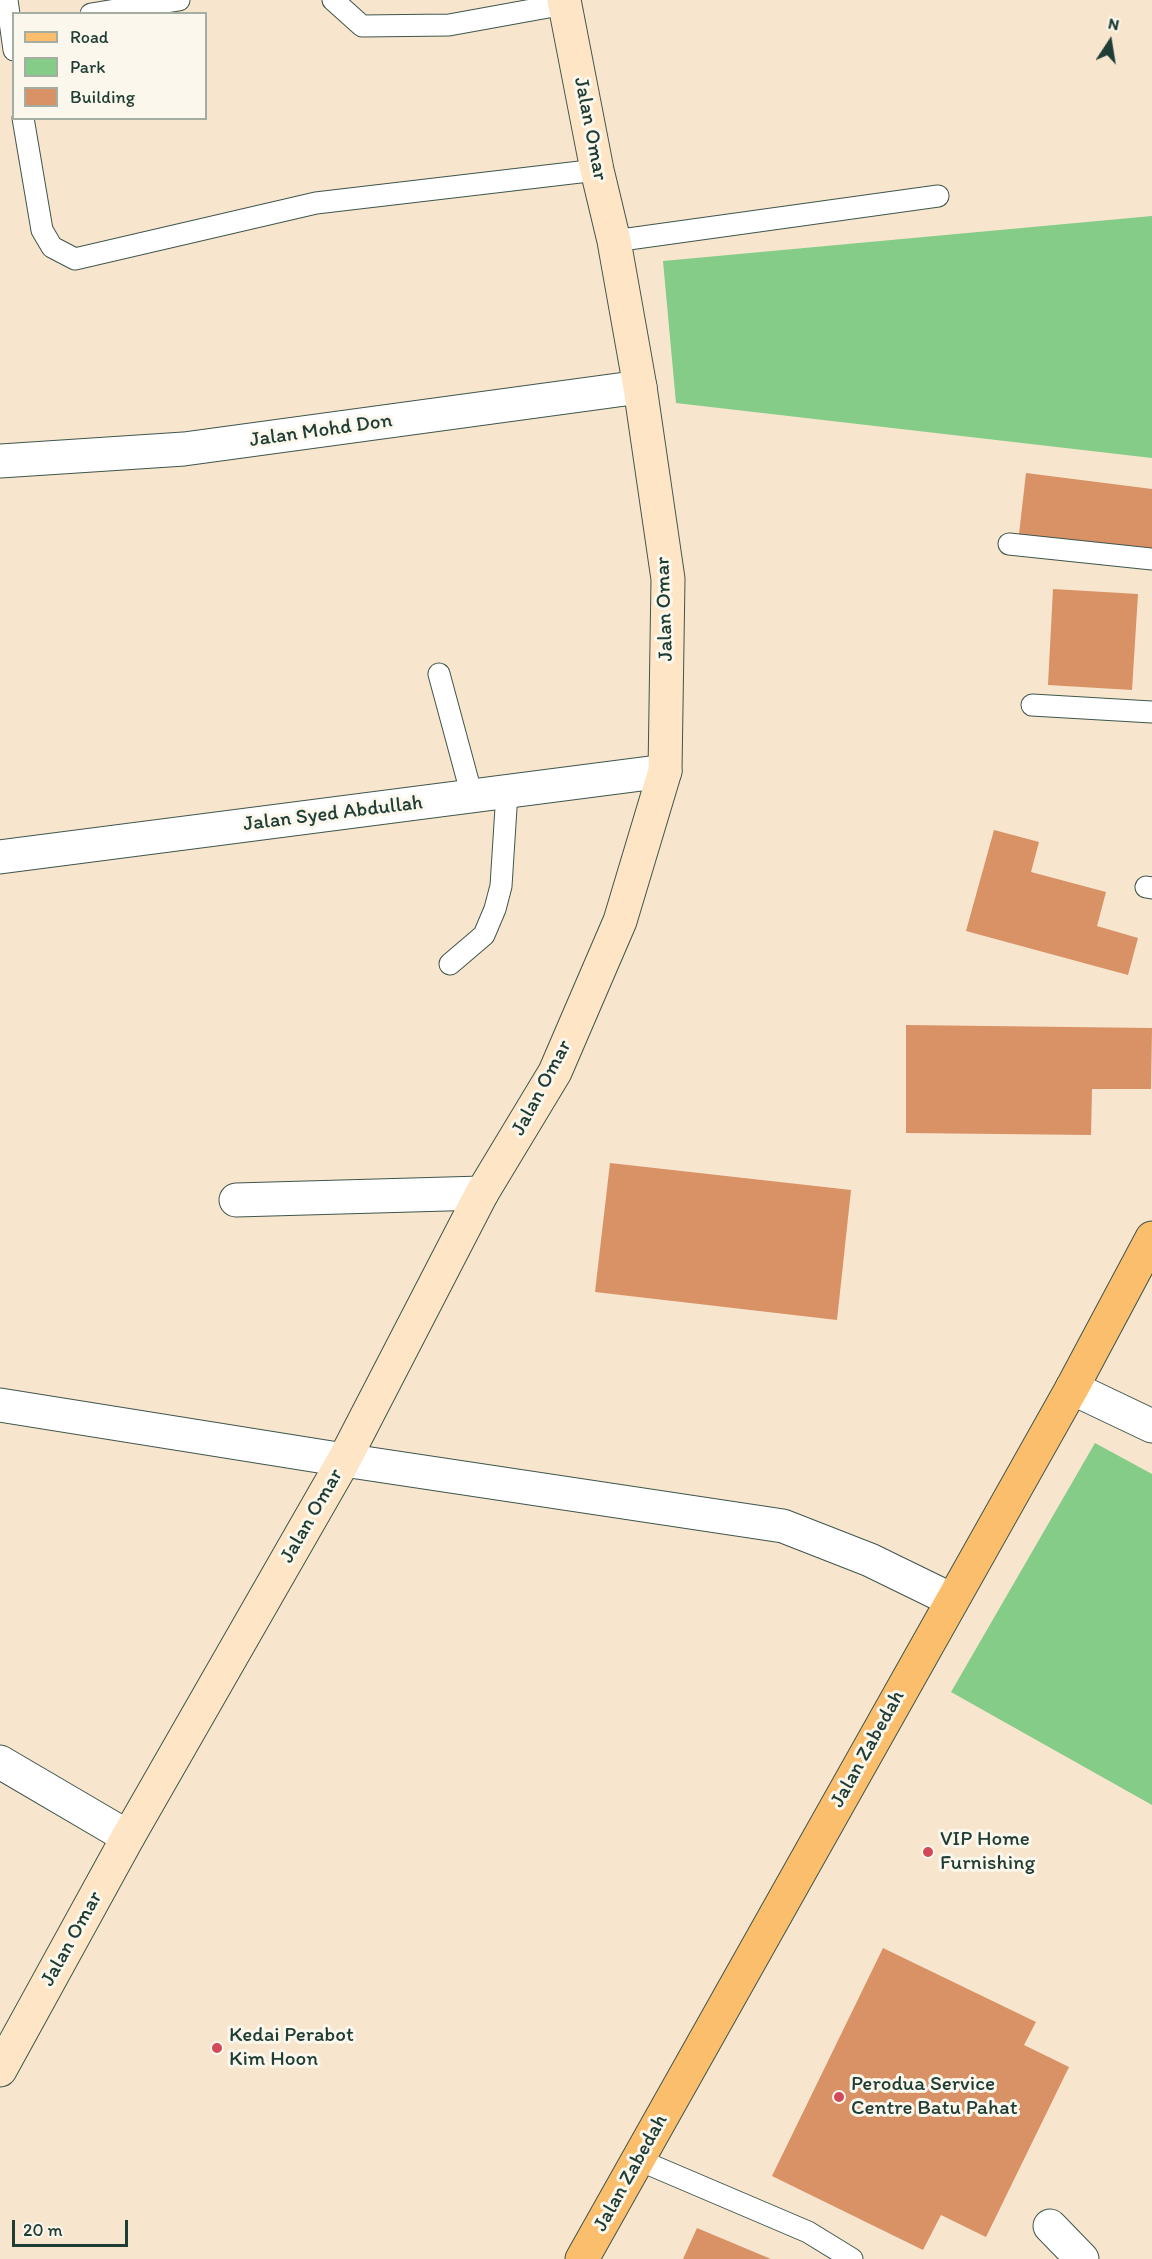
<!DOCTYPE html>
<html>
<head>
<meta charset="utf-8">
<style>
  body { margin:0 }
  #map { position:relative; width:1152px; height:2259px; overflow:hidden; background:#f7e5ce; font-family:Itim,sans-serif }
  canvas { display:block }
  .legend { position:absolute; left:12px; top:12px; width:195px; height:108px; box-sizing:border-box; background:#fbf7ec; border:2px solid #a3ada2; margin:0; padding:8px 10px; list-style:none; font-size:18px; color:#1f3d34 }
  .legend li { display:flex; align-items:center; gap:12px; height:30px }
  .legend b { width:30px; border:2px solid #a3ada2 }
  .north { position:absolute; left:1080px; top:12px; width:60px; height:60px; -webkit-text-stroke:4px #fbf7ec; paint-order:stroke; rotate:12deg; font-size:16px; font-weight:700; line-height:24px; text-align:center; color:#1f3d34 }
  .north::after { content:''; display:block; margin:auto; width:21px; height:27px; background:#1f3d34; clip-path:polygon(50% 0,100% 100%,50% 72%,0 100%) }
  .scale { position:absolute; left:12px; top:2220px; width:116px; height:27px; box-sizing:border-box; border:3px solid #1f3d34; border-top:0; padding-left:8px; font-size:18px; line-height:21px; white-space:nowrap; color:#1f3d34; -webkit-text-stroke:4px #fbf7ec; paint-order:stroke }
</style>
</head>
<body>
<div id="map">
<canvas width="1152" height="2259"></canvas>
<ul class="legend">
<li><b style="height:8px;background:#fabe6d"></b>Road</li>
<li><b style="height:16px;background:#84cc88"></b>Park</li>
<li><b style="height:16px;background:#d89265"></b>Building</li>
</ul>
<div class="north">N</div>
<div class="scale">20 m</div>
</div>
<script>
const ctx = document.querySelector('canvas').getContext('2d');
ctx.lineJoin = 'round';
function fill(path, color) { ctx.fillStyle = color; ctx.fill(path, 'evenodd'); }
const shape = rows => new Path2D(rows.map(r => 'M' + r).join(''));
function strokePath(path, color, width, dash) { ctx.strokeStyle = color; ctx.lineWidth = width; ctx.lineCap = dash ? 'butt' : 'round'; ctx.setLineDash(dash || []); ctx.stroke(path); }
function label(font, color, halo, rows, align = 'center') {
  ctx.font = font + ' Itim,sans-serif'; ctx.lineWidth = 6; ctx.setLineDash([]); ctx.textBaseline = 'middle'; ctx.strokeStyle = halo; ctx.fillStyle = color; for (const [text, x, y, turn = 0] of rows) {
    ctx.save(); ctx.translate(x, y); ctx.rotate((+turn || 0) * Math.PI / 180); ctx.textAlign = isNaN(turn) ? turn : align; if (halo) ctx.strokeText(text, 0, 0); ctx.fillText(text, 0, 0); ctx.restore();
  }
}
const green = shape([
  [1152,216,1152,458,676,403,663,261],
  [1095,1443,1152,1474,1152,1805,951,1692]
]);
const building = shape([
  [1026,473,1152,489,1152,551,1019,534],
  [1053,589,1138,594,1132,690,1048,685],
  [994,830,1039,842,1031,872,1106,892,1097,926,1138,938,1128,975,966,931],
  [906,1025,1152,1028,1151,1089,1092,1089,1091,1135,906,1133],
  [610,1163,851,1190,837,1320,595,1292],
  [883,1948,1036,2022,1024,2045,1069,2067,986,2237,941,2215,923,2250,772,2176],
  [697,2228,771,2259,683,2259]
]);
const lane = shape([
  [7,0,14,50],
  [333,0,362,26,449,25,565,4],
  [91,14,179,0],
  [23,118,42,230,52,247,75,259,316,203,597,170],
  [614,241,938,196],
  [1009,544,1152,559],
  [439,674,472,796],
  [1032,705,1152,712],
  [1146,887,1152,888],
  [450,964,484,935,495,909,501,886,507,792],
  [639,2160,808,2232,852,2259]
]);
const street = shape([
  [0,461,184,449,640,387],
  [0,857,665,771],
  [236,1200,482,1193],
  [1072,1388,1152,1426],
  [0,1405,344,1460,783,1526,870,1560,952,1600],
  [0,1762,128,1837],
  [1050,2226,1082,2259]
]);
const secondary = shape([
  [0,2070,128,1837,344,1460,482,1193,555,1072,620,921,665,771,668,579,640,387,614,241,597,170,564,0]
]);
const primary = shape([
  [582,2259,1072,1388,1152,1238]
]);
const markers = [
  [928,1852,6,"#d1495b"],
  [217,2048,6,"#d1495b"],
  [839,2097,6,"#d1495b"]
];
const streetNames = [
  ["Jalan Omar",590,129,79],
  ["Jalan Mohd Don",321,431,-8],
  ["Jalan Omar",665,609,-92],
  ["Jalan Syed Abdullah",333,814,-7],
  ["Jalan Omar",542,1088,-62],
  ["Jalan Omar",312,1516,-60],
  ["Jalan Zabedah",868,1749,-61],
  ["Jalan Omar",72,1939,-61],
  ["Jalan Zabedah",631,2173,-61]
];
const poiNames = [
  ["VIP Home",940,1840],
  ["Furnishing",940,1864],
  ["Kedai Perabot",229,2036],
  ["Kim Hoon",229,2060],
  ["Perodua Service",851,2085],
  ["Centre Batu Pahat",851,2109]
];
fill(green, '#84cc88');
fill(building, '#d89265');
strokePath(lane, '#3f564b', 23);
strokePath(street, '#3f564b', 35);
strokePath(secondary, '#3f564b', 35);
strokePath(primary, '#3f564b', 35);
strokePath(lane, '#fff', 21);
strokePath(street, '#fff', 33);
strokePath(secondary, '#fde5c5', 33);
strokePath(primary, '#fabe6d', 33);
for (const [x, y, r, color] of markers) { const dot = new Path2D(); dot.arc(x, y, r, 0, 2 * Math.PI); ctx.fillStyle = color; ctx.fill(dot); strokePath(dot, '#fbf7ec', 2); }
label('21px', '#1f3d34', '#fbf7ec', streetNames);
label('21px', '#1f3d34', '#fbf7ec', poiNames, 'left');
</script>
</body>
</html>
